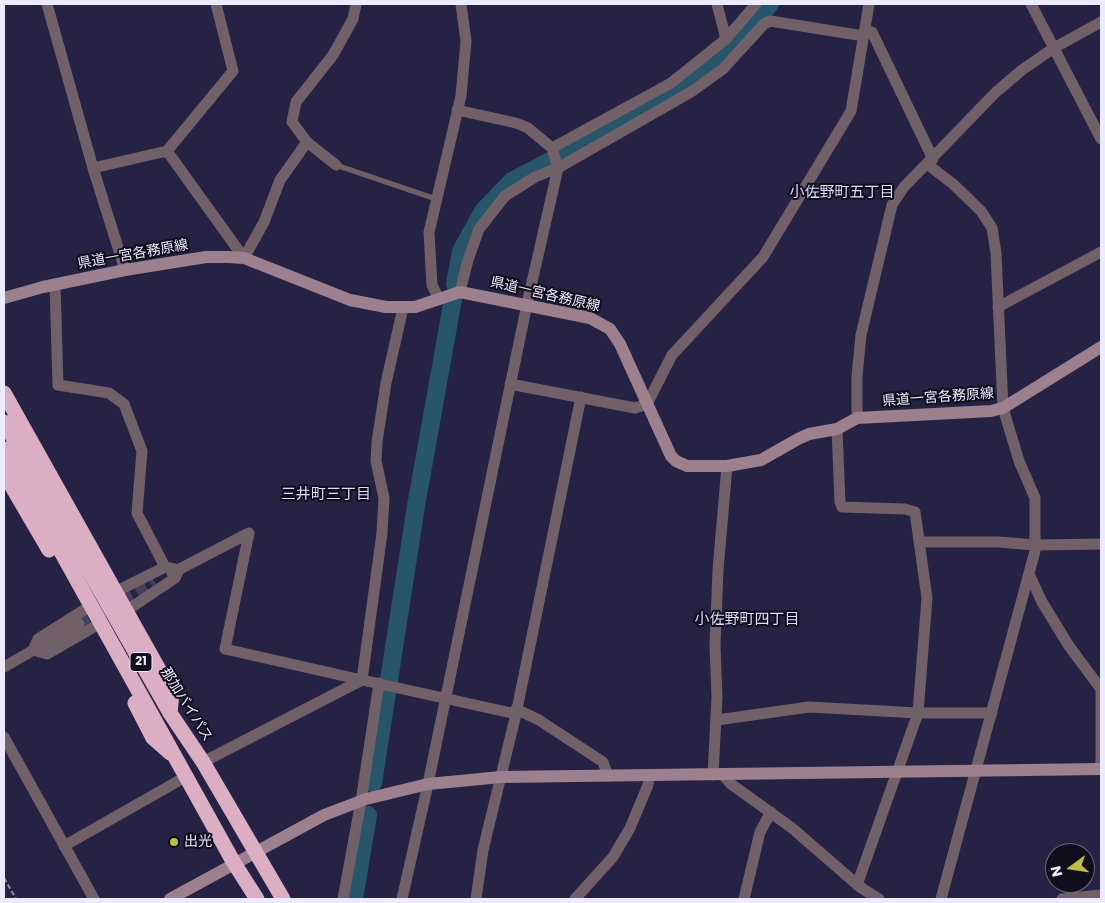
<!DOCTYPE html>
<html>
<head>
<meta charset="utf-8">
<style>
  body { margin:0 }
  #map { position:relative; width:1105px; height:903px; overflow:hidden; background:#262243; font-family:Poppins,sans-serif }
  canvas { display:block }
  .frame { position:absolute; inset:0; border:5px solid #ecebfd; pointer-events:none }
  .north { position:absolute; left:1045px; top:843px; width:50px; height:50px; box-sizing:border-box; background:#100e1c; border:1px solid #686676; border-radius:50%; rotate:256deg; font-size:14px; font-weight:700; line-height:20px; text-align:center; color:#ecebfd }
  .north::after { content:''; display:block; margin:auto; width:18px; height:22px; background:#c0be40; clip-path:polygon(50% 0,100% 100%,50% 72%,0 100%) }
</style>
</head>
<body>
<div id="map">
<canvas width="1105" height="903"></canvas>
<div class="frame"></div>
<div class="north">N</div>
</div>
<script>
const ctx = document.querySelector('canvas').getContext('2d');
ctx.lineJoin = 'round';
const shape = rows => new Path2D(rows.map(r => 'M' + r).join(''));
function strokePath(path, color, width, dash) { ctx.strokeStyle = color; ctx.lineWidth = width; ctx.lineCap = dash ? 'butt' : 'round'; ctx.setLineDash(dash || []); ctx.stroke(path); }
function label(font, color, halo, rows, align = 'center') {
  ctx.font = font + ' Poppins,"Noto Sans JP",sans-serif'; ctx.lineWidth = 4; ctx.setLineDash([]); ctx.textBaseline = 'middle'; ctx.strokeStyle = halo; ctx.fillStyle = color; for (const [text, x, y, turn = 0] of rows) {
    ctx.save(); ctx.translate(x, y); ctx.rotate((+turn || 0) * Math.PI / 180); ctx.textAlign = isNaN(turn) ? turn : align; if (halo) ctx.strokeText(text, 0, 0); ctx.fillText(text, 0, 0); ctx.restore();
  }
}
const river = shape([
  [455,284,461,251,483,211,512,181,592,139,680,87,730,50,770,4],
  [373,783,416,506,453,299],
  [354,899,368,815]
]);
const streetTunnel = shape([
  [79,624,155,583]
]);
const path = shape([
  [4,878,16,899]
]);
const lane = shape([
  [336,165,436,199]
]);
const street = shape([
  [47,4,93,168,125,270],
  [717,4,726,39],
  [1031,4,1101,139],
  [865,31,872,32,933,159],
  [552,148,671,83,726,39,756,4],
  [167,151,244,258,264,222,280,180,307,142],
  [927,164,953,184,981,211,992,228,996,253,1003,408,1019,461,1035,498,1035,551,941,899],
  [336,165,307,142,292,122,296,102,333,55,353,19,356,4],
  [93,168,167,151,233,71,216,4],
  [55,284,58,385,109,393,124,404,142,451,137,513,165,567],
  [460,292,468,260,479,229,505,196,535,177,558,168,691,92,723,69,764,24,770,21,864,36],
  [438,297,432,285,429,232,461,96,466,41,461,4],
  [998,307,1101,252],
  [510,384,635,408,647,404,672,355,763,257,851,111,869,4],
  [857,418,857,376,861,335,892,205,904,187,996,92,1022,70,1054,48,1101,22],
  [837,429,840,502,842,507,905,509,915,512,927,598,918,713,857,885],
  [249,533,225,649,362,680,382,533,384,498,376,461,377,442,386,383,403,308],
  [919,542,998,542,1035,545,1101,544],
  [172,573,249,533],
  [1029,574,1042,602,1069,646,1101,689,1101,769],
  [115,592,165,567,179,570,175,578,126,611],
  [84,610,38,639,33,650,47,654,94,627],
  [4,667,79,624],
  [516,709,539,720,603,762,608,776],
  [717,720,809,707,918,713,992,713],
  [4,737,94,899],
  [203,762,362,680,516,714],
  [713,775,717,697,715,646,718,570,727,466],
  [723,775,731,784,792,828,860,887,879,899],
  [64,846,187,776],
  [343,899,361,801,379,683],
  [402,899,428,784,527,304,558,168,552,148,528,128,516,123,457,110],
  [476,899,483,850,516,714,581,397],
  [575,899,613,857,630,828,648,785,649,776],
  [744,899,760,832,771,812],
  [1062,899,1101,895]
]);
const secondary = shape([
  [4,298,43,287,125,270,206,257,228,257,244,258,350,300,386,307,415,307,460,292,590,318,610,329,620,344,671,456,676,461,687,466,727,466,761,460,798,439,809,434,837,429,857,418,991,411,1003,408,1101,347],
  [170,899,324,815,366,799,428,784,501,777,1101,769]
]);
const highway = shape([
  [4,393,172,693,170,713],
  [4,422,170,713,203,762,283,899],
  [4,449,234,863,257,899],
  [4,473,49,550],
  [135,703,153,738,170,753]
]);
const markers = [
  [174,842,5,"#c0be40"]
];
const shields = [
  [141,662,22]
];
const shieldNames = [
  ["21",141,662]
];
const streetNames = [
  ["県道一宮各務原線",133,255,-10],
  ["県道一宮各務原線",545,295,13],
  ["県道一宮各務原線",938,398,-4],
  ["那加バイパス",186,705,58]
];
const poiNames = [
  ["出光",184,842]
];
const neighbourhoodNames = [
  ["小佐野町五丁目",842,193],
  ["三井町三丁目",326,495],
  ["小佐野町四丁目",747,620]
];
strokePath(river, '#27566a', 18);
strokePath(streetTunnel, '#44405f', 11, [11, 5.5]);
strokePath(path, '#8f8ca5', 2, [5, 2.5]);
strokePath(lane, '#726069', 5.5);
strokePath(street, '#726069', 11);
strokePath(secondary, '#9d808d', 12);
strokePath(highway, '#dbaec4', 15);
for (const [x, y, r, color] of markers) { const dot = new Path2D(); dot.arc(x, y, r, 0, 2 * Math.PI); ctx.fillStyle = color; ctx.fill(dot); strokePath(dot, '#100e1c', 2); }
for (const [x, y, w] of shields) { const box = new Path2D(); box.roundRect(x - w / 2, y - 9.5, w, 19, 4); ctx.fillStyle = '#100e1c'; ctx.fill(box); strokePath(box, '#ecebfd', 1); }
label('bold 12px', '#ecebfd', null, shieldNames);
label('14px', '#ecebfd', '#100e1c', streetNames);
label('14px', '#ecebfd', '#100e1c', poiNames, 'left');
label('15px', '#dedcff', '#100e1c', neighbourhoodNames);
</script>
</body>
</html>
